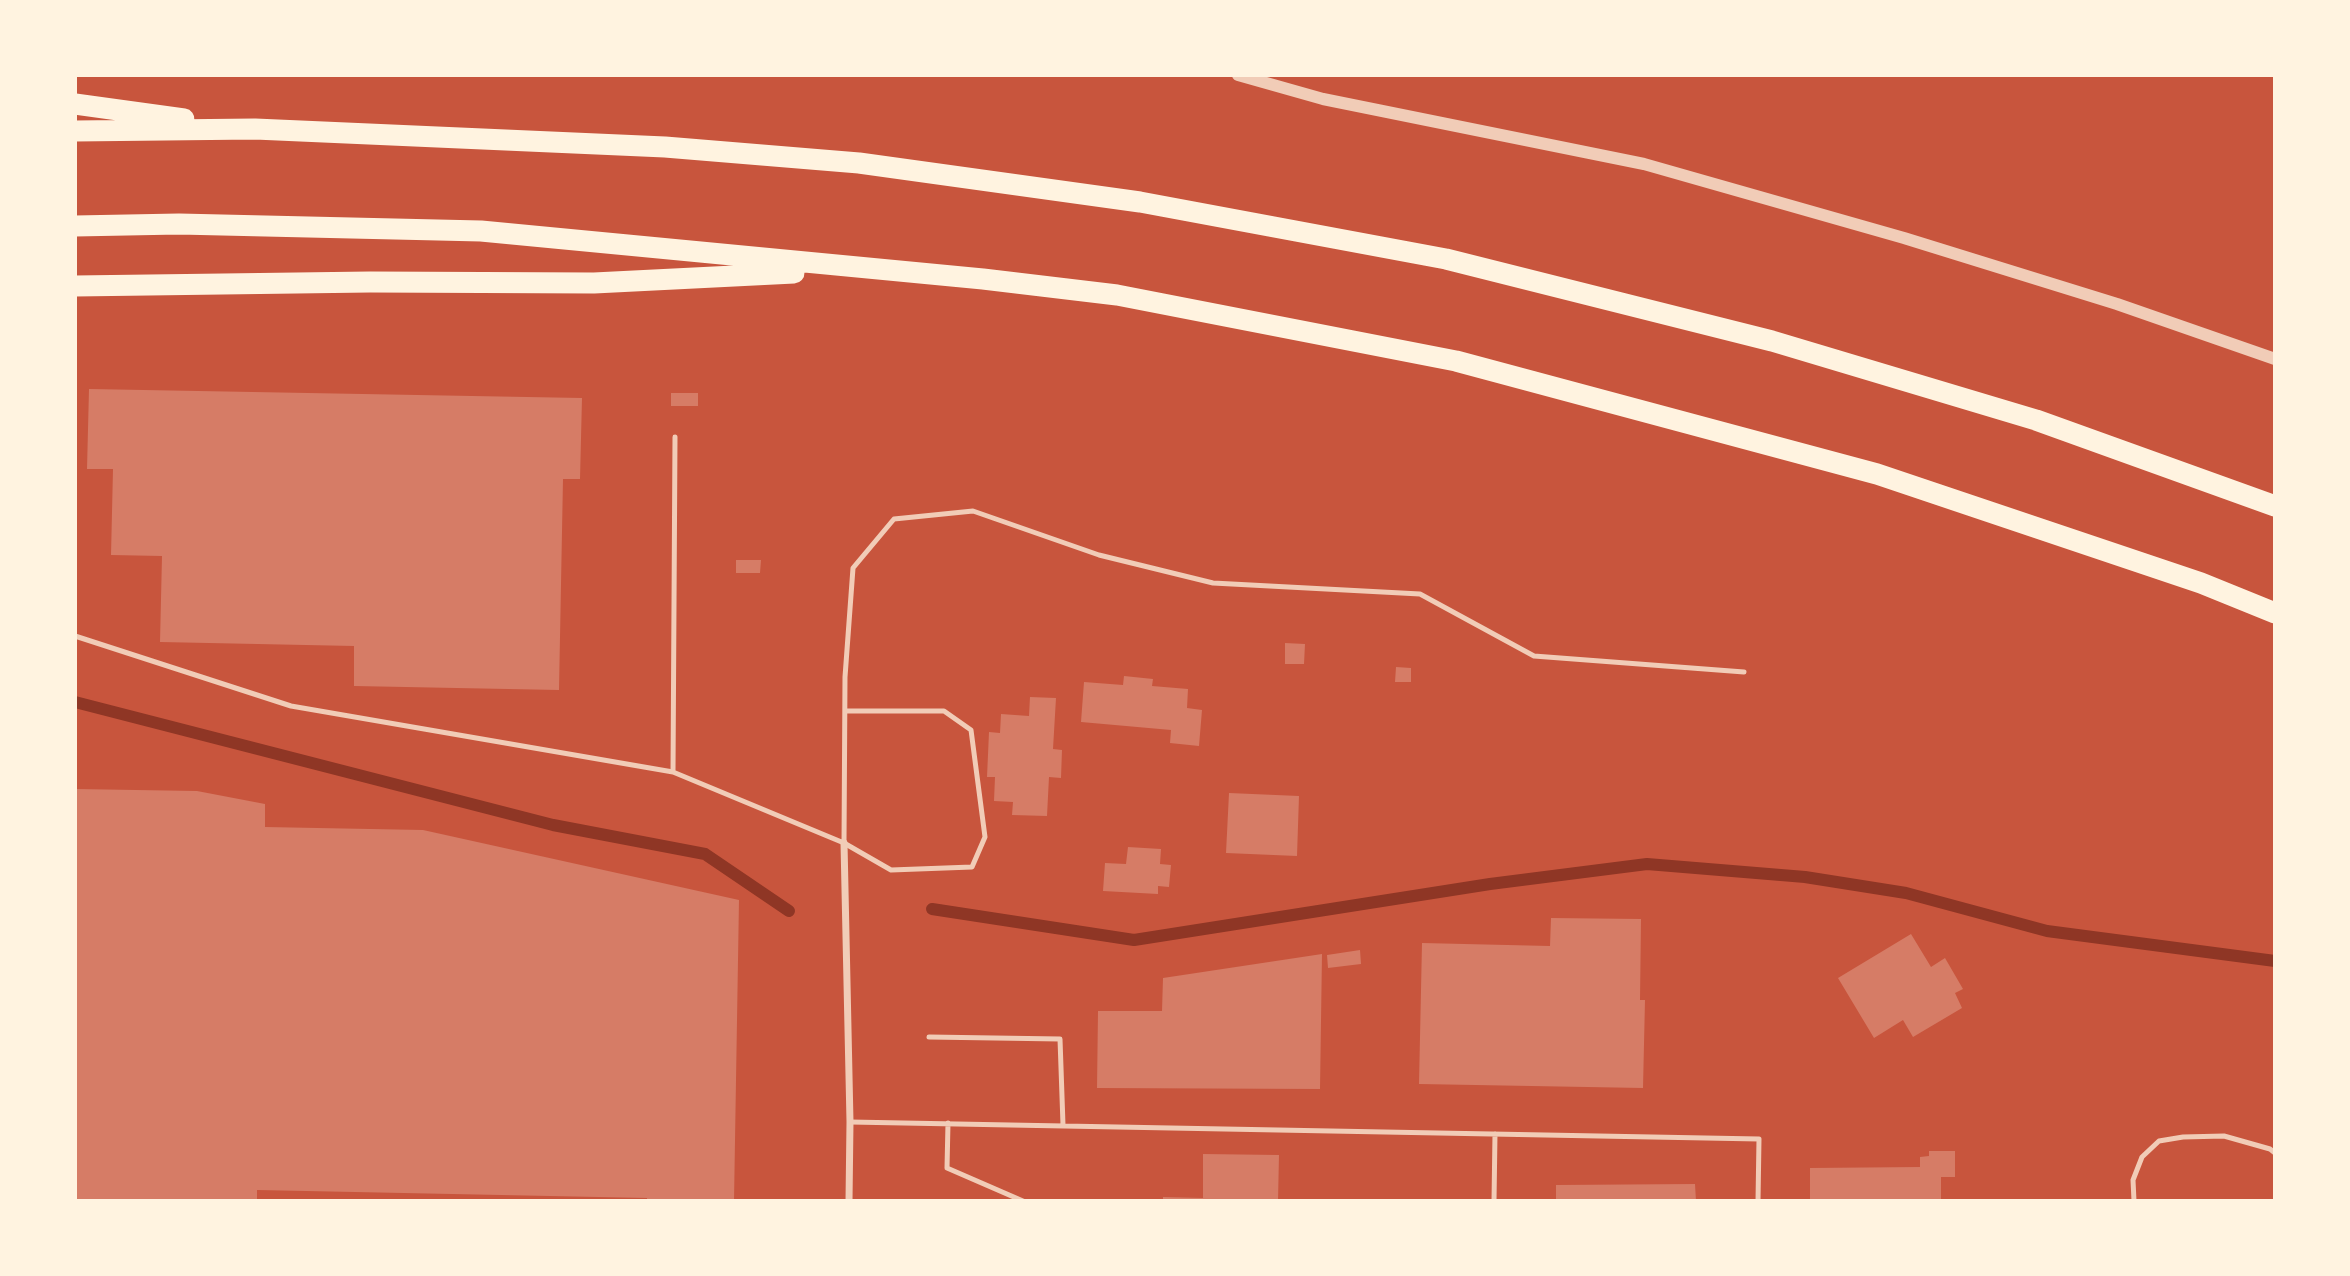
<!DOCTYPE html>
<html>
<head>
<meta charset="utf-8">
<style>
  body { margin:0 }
  #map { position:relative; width:2350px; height:1276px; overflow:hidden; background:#c8553d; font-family:Arial,sans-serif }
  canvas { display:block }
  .frame { position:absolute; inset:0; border:77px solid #fff3e0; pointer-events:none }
</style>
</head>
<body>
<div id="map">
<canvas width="2350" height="1276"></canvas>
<div class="frame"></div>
</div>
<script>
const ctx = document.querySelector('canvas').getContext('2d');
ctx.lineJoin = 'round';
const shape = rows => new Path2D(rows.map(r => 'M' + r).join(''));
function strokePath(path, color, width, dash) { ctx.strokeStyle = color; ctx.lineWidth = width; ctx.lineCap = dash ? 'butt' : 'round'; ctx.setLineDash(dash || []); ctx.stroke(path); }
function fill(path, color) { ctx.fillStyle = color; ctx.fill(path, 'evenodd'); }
const stream = shape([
  [75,702,553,825,705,854,789,911],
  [932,909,1134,940,1490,884,1647,864,1805,877,1906,893,2047,931,2275,961]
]);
const building = shape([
  [89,389,582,398,580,479,563,479,559,690,354,686,354,646,160,642,162,556,111,555,113,469,87,469],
  [671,393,698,393,698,406,671,406],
  [736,560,761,560,760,573,736,573],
  [1285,643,1305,644,1304,664,1285,664],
  [1396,667,1411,668,1411,682,1395,682],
  [1124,676,1153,679,1152,686,1188,689,1187,708,1202,710,1199,746,1170,743,1171,730,1081,722,1084,682,1123,685],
  [1030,697,1056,698,1053,749,1062,750,1061,778,1049,777,1047,816,1012,815,1013,802,994,801,995,777,987,777,989,732,1000,733,1001,714,1029,716],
  [75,789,197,791,265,804,265,827,423,830,739,900,734,1201,647,1201,647,1198,257,1190,257,1201,75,1201],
  [1229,793,1299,796,1297,856,1226,853],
  [1128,847,1161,849,1160,864,1171,865,1169,887,1158,886,1158,894,1103,891,1105,863,1126,864],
  [1551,918,1641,919,1640,1000,1645,1000,1643,1088,1419,1084,1422,943,1550,946],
  [1911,934,1931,967,1945,958,1963,989,1955,993,1962,1008,1913,1037,1903,1020,1874,1038,1838,978],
  [1360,950,1361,964,1328,968,1327,955],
  [1322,954,1320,1089,1097,1088,1098,1011,1162,1011,1163,978],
  [1929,1151,1955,1151,1955,1177,1941,1177,1941,1201,1810,1201,1810,1168,1920,1167,1920,1157,1929,1156],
  [1203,1154,1279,1155,1278,1201,1163,1201,1163,1197,1203,1198],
  [1695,1184,1696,1201,1556,1201,1556,1185]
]);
const service = shape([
  [75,636,291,706,673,772,844,843,891,870,972,867,985,837,971,730,944,711,845,711],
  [673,772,675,437],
  [844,843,845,677,853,568,894,519,973,511,1099,555,1213,583,1420,594,1534,656,1744,672],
  [929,1037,1060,1039,1063,1125],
  [850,1122,1759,1139,1758,1201],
  [948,1123,947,1168,1023,1201],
  [1494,1201,1495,1134],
  [2134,1201,2133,1180,2142,1157,2159,1141,2183,1137,2224,1136,2270,1149,2275,1153]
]);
const minor = shape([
  [844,843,850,1122,849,1201]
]);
const tertiary = shape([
  [1238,75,1323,99,1644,164,1904,238,2117,304,2275,359]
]);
const motorway = shape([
  [75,104,184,119],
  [75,131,255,129,665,147,859,163,1140,202,1446,259,1772,341,2036,420,2275,506],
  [75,226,179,224,481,231,983,279,1117,295,1456,361,1877,474,2201,583,2275,613],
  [75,286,370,282,594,283,794,273]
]);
strokePath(stream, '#8f3625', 12);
fill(building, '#d67c66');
strokePath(service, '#f1ccb7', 5);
strokePath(minor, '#f1ccb7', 7);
strokePath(tertiary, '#f1ccb7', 12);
strokePath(motorway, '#fff3e0', 21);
</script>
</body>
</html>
